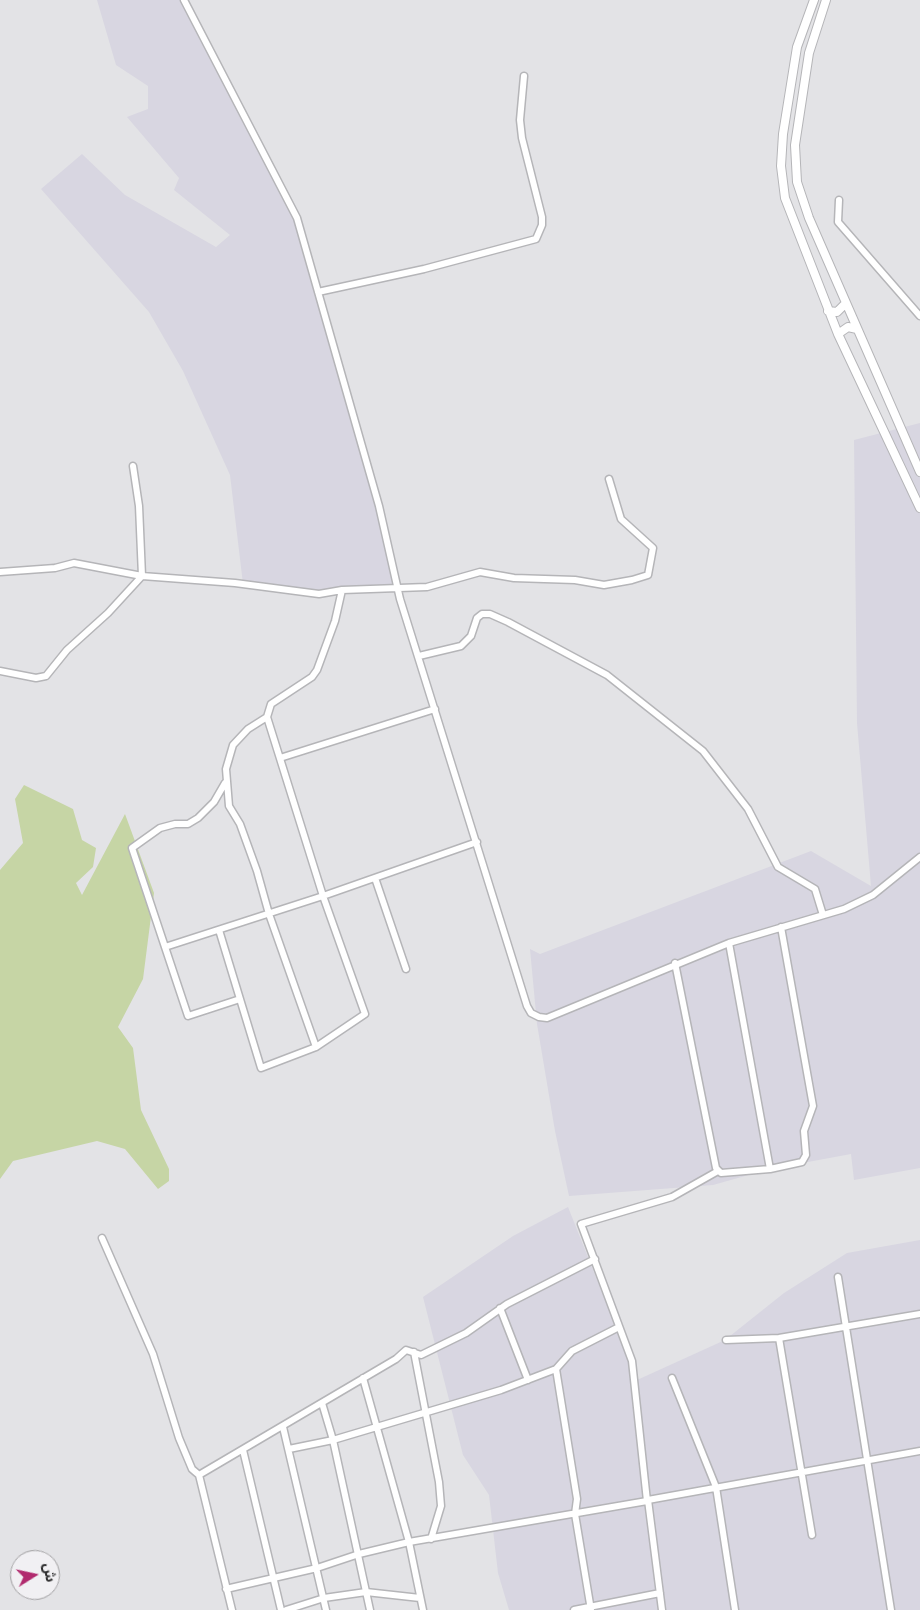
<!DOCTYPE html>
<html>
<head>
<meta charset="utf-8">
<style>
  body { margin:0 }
  #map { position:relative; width:920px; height:1610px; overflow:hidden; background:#e3e3e6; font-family:Georgia,"Noto Sans Arabic",serif }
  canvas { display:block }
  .north { position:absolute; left:10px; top:1550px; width:50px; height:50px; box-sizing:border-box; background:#f1f0f3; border:1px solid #a2a1a3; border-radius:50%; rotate:80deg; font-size:14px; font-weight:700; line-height:20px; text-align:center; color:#2b2b2c }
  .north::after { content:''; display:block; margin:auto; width:18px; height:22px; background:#b12a6e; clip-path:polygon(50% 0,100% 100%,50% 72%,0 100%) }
</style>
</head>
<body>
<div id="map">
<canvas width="920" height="1610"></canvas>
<div class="north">ش</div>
</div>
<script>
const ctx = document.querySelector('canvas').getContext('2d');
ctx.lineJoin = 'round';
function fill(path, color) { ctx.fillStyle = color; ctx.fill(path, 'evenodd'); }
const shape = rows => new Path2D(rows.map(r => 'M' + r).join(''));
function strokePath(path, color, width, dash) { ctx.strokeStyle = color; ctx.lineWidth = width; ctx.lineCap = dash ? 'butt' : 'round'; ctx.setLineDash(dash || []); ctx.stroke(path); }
const built = shape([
  [97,0,184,0,297,218,347,393,398,588,319,594,243,584,230,475,183,371,149,312,41,189,82,154,125,195,216,247,230,235,174,190,179,178,127,117,148,109,148,86,116,65],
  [920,423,920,1168,854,1180,851,1154,770,1169,713,1185,569,1196,555,1131,537,1024,530,949,540,954,811,851,871,886,857,723,854,440],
  [568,1207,637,1380,725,1340,784,1293,847,1253,920,1240,920,1610,509,1610,498,1573,489,1495,463,1455,423,1297,513,1236]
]);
const green = shape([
  [24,785,73,809,82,840,96,848,93,867,76,883,82,895,125,814,154,893,143,979,118,1027,133,1048,141,1110,169,1169,169,1181,158,1189,125,1149,97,1141,13,1161,0,1179,0,870,23,843,15,799]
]);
const minor = shape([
  [184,0,297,218,379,506,400,599,527,1006,531,1013,539,1017,547,1018,729,943,844,909,873,895,920,857],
  [839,200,838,222,920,316],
  [318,292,424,269,536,239,542,225,542,217,522,138,520,120,524,76],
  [0,572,55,568,74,563,142,576,235,583,319,594,342,590,427,587,480,572,514,578,575,580,604,585,632,580,648,575,653,548,621,519,609,479],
  [419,656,461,646,471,636,477,618,482,614,490,614,508,622,607,675,703,751,748,809,778,867,815,889,823,915],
  [0,671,36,678,46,676,67,650,108,613,142,576,139,506,133,466],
  [267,717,323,896,365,1014,316,1047],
  [280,758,435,709],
  [375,878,406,969],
  [219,930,261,1068,316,1047,269,914,257,871,240,824,229,806,226,769,233,745,248,729,267,717,271,704,312,677,317,670,335,621,342,590],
  [729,943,770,1169],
  [165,947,132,848,160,828,175,824,188,824,198,818,214,802,225,783],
  [675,963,716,1168,721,1173,770,1169,802,1162,806,1155,804,1131,813,1106,781,927],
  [240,999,188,1016,165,947,323,896,477,842],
  [102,1238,153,1354,179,1438,192,1469,199,1475,232,1610],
  [838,1277,891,1610],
  [500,1308,528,1380],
  [779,1338,812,1535],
  [726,1340,779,1338,920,1314],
  [414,1352,439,1482,441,1506,431,1539],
  [556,1369,577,1499,575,1514,591,1610],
  [363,1378,409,1542,423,1610],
  [672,1378,716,1487,735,1610],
  [322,1403,333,1440,370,1610],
  [283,1427,326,1610],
  [289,1449,333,1440,501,1390,556,1369,572,1351,619,1327],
  [243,1450,281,1610],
  [199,1475,396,1359,406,1350,421,1355,466,1333,507,1304,595,1259],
  [226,1589,317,1568,359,1554,409,1542,647,1501,632,1361,581,1224,672,1197,718,1171],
  [286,1610,324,1598,366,1592,420,1598],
  [574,1610,660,1593],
  [662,1610,648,1500,920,1451]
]);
const tertiary = shape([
  [814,0,797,47,783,134,781,166,785,198,838,334,920,508],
  [826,0,809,53,795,145,797,182,809,218,920,472],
  [828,311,837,312,846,303],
  [838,334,848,327,857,329]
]);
fill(built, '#d8d6e1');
fill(green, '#c6d5a5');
strokePath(minor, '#b5b5b8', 9);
strokePath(tertiary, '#b5b5b8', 10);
strokePath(minor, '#fff', 6);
strokePath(tertiary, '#fff', 8);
</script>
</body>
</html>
